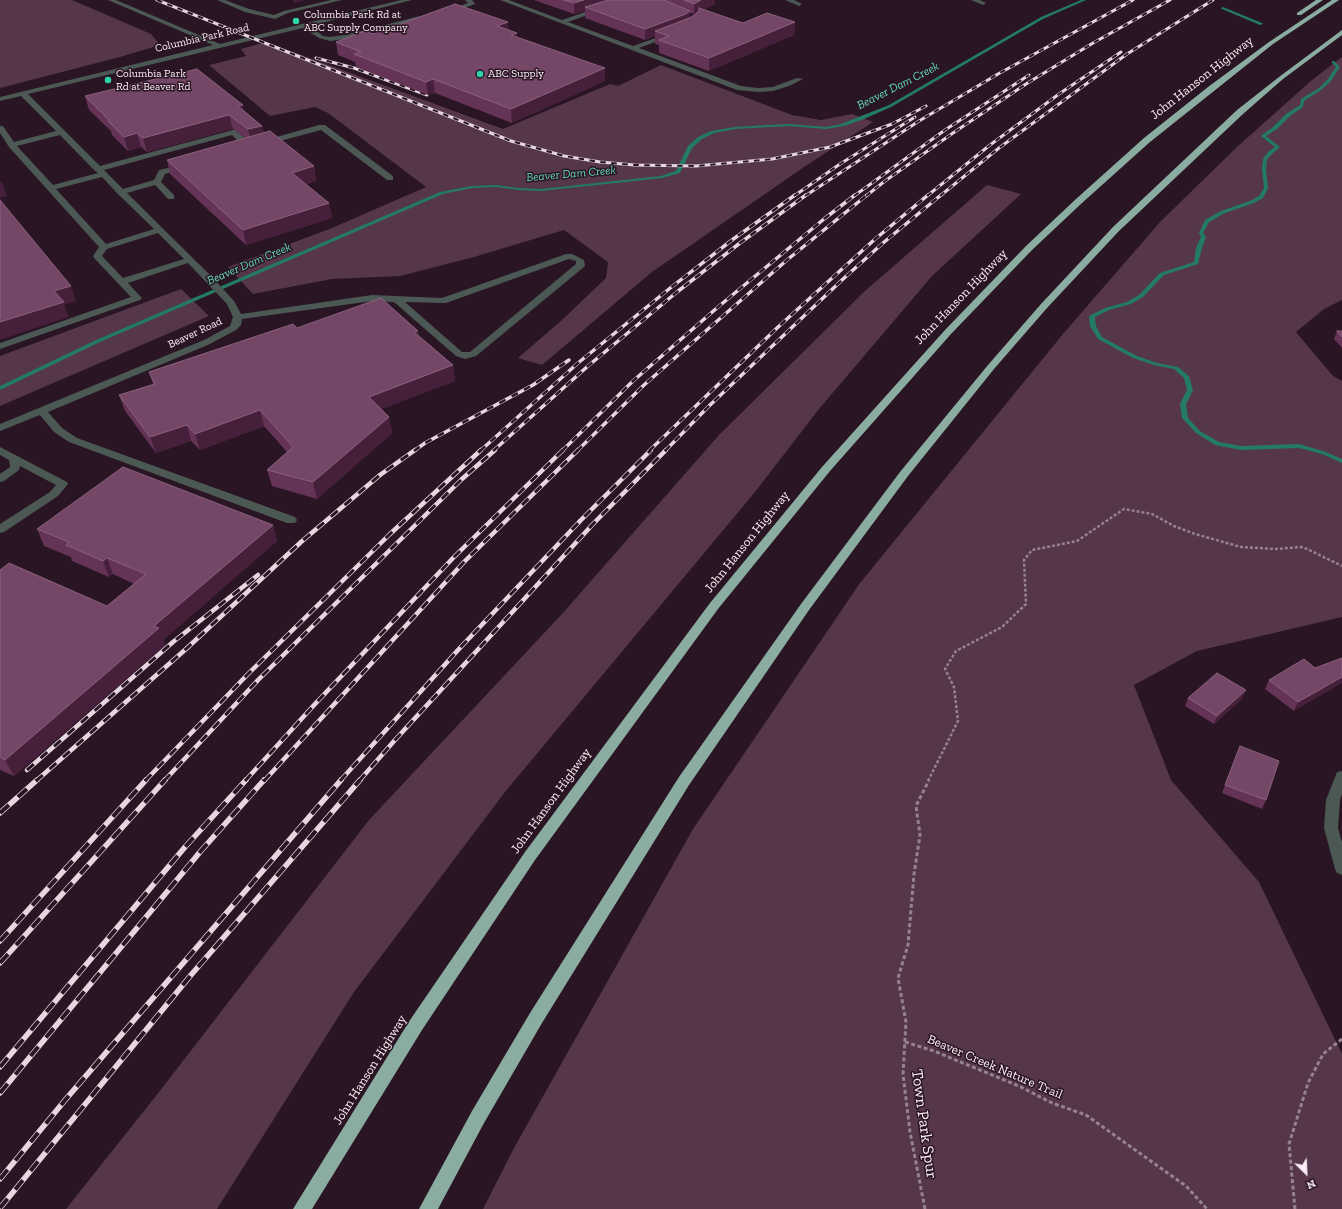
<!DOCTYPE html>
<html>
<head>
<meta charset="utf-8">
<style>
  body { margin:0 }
  #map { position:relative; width:1342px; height:1209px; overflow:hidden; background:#291523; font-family:"Zilla Slab",serif }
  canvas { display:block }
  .north { position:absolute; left:1286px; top:1153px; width:40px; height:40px; -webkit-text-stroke:3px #291523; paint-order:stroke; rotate:156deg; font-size:11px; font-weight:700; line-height:16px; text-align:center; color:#fcedf6 }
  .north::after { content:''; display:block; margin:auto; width:14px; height:18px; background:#fcedf6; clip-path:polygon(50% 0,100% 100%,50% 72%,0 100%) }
</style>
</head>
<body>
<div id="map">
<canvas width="1342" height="1209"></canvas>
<div class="north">N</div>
</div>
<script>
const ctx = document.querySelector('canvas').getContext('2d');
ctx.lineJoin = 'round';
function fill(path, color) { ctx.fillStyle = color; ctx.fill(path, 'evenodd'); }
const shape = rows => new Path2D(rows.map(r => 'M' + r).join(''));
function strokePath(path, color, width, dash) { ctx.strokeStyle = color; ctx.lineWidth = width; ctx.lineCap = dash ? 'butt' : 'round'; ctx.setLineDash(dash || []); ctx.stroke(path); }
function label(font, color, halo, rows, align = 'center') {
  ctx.font = font + ' "Zilla Slab",serif'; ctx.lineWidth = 3; ctx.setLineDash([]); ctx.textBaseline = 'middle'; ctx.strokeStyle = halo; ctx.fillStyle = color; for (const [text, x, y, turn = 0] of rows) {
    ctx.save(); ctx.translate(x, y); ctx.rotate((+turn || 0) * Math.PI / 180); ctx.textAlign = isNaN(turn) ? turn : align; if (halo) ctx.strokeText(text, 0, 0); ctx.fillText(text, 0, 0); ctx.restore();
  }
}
const green = shape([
  [0,0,72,0,151,34,160,45,120,57,0,88],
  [266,42,503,129,610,84,618,86,661,65,792,115,821,120,852,114,873,122,807,165,652,272,542,365,518,358,562,320,606,278,608,262,564,230,474,257,400,276,332,279,253,294,228,267,332,228,426,187,328,113,315,107,270,116,209,65,246,56,241,49],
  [1342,57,1342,300,1324,309,1296,332,1333,376,1342,381,1342,617,1197,651,1134,685,1171,780,1259,882,1342,1054,1342,1209,483,1209,514,1148,693,829,860,583,1063,334,1160,222,1237,147,1312,80],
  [987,185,1021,194,932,276,819,409,755,492,505,792,354,992,217,1209,66,1209,159,1092,369,820,562,614,719,435,866,290],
  [181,289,209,316,0,406,0,356]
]);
const stream = shape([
  [1081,0,1086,0,1043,19,891,107,864,119,844,126,826,129,789,126,735,129,714,133,702,139,692,148,680,173,662,178,541,191,519,190,496,187,472,188,443,194,100,342,0,390,0,386,96,340,440,192,472,186,496,185,519,188,541,189,661,176,676,171,688,146,698,137,711,131,735,127,768,125,789,124,826,127,841,124,889,105,1041,17,1081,0],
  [1223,7,1262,23,1263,24,1260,25,1222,9,1221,8,1223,7],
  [1332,61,1334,61,1340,67,1331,81,1321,90,1304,101,1303,107,1290,116,1277,129,1266,136,1280,147,1273,153,1267,159,1266,169,1268,188,1263,198,1254,203,1225,213,1209,222,1203,233,1206,237,1202,248,1198,264,1164,275,1143,297,1131,304,1109,310,1095,317,1096,326,1102,337,1137,356,1157,363,1178,367,1189,376,1193,390,1186,404,1188,418,1200,431,1219,442,1241,446,1299,444,1326,452,1342,459,1342,463,1322,454,1299,448,1241,450,1215,445,1196,433,1182,418,1180,404,1187,390,1184,378,1174,369,1154,365,1133,358,1098,339,1090,326,1089,316,1105,308,1127,302,1139,295,1160,273,1194,262,1196,248,1201,237,1199,233,1205,220,1221,211,1250,201,1259,196,1264,188,1262,169,1263,159,1269,151,1275,147,1261,136,1273,127,1286,114,1300,105,1301,99,1319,88,1328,79,1336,67,1332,63,1332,61]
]);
const pathFar1 = shape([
  [928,781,958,721,954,687,945,669,956,651,1002,627,1026,604,1024,560,1032,550,1077,541,1124,509,1152,514,1174,526,1195,534,1241,547,1275,549,1303,547,1342,566]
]);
const path = shape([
  [905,1042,934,1051,1021,1087,1052,1103,1086,1115,1186,1186,1207,1209],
  [925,1209,910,1132,903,1074,906,1022,898,978,908,945,914,874,920,835,916,806,929,780],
  [1295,1209,1289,1144,1308,1083,1323,1054,1342,1039]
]);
const minor = shape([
  [108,0,116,0,220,44,401,0,412,0,310,26,323,36,330,37,345,35,420,16,423,18,345,39,330,41,319,38,303,28,28,94,100,166,233,130,236,130,253,146,253,150,247,150,232,135,104,170,123,189,154,180,159,170,185,164,188,164,188,168,165,174,161,182,174,195,174,199,168,199,155,185,127,193,213,278,234,301,241,314,372,295,442,298,566,254,572,254,584,260,585,265,584,267,476,356,465,359,456,356,394,302,372,301,242,319,241,325,236,330,210,344,48,412,62,428,77,438,295,517,297,520,295,523,287,523,69,442,54,432,40,415,0,431,0,424,204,340,230,326,233,317,227,304,188,263,128,283,140,296,142,298,140,300,0,349,0,343,131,297,94,258,93,256,99,247,9,147,0,133,0,126,3,126,14,142,56,131,21,96,0,101,0,97,213,45,108,0],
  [60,135,95,171,98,173,53,185,17,146,60,135],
  [102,177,118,194,154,229,106,244,56,189,102,177],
  [158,233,184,259,123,278,102,256,107,249,158,233],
  [569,259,576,261,576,264,470,352,462,352,405,302,446,303,569,259],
  [217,0,225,0,249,9,274,15,284,11,331,0,342,0,288,13,275,19,245,12,217,0],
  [465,0,472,0,475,4,450,13,447,11,468,3,465,0],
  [500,0,509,0,562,20,597,8,601,8,601,10,568,22,633,46,667,34,671,34,671,36,639,48,741,86,758,88,773,87,797,78,803,79,789,86,773,91,758,92,737,90,500,0],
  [785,0,794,0,802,4,799,6,785,0],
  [971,0,980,0,986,3,983,5,971,0],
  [319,125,325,125,393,176,393,180,387,180,321,130,265,145,261,143,262,141,319,125],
  [0,447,67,482,68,484,58,496,4,532,0,533,0,524,50,492,56,485,20,466,19,470,4,481,0,482,0,474,10,467,9,460,0,455,0,447],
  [1342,771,1342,794,1340,800,1338,828,1342,842,1342,875,1337,873,1335,869,1324,828,1326,800,1337,772,1342,771]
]);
const highway = shape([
  [1316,0,1323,0,1301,15,1297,15,1297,13,1316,0],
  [1332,0,1339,0,1273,44,1214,91,1150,142,1082,203,1032,250,951,334,830,471,718,609,535,860,422,1030,312,1209,293,1209,410,1020,525,852,710,603,822,467,945,330,1026,246,1076,199,1144,138,1208,87,1269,42,1332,0],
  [1342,30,1342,35,1283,79,1243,114,1119,231,1047,308,994,369,908,476,809,610,689,785,542,1023,484,1123,438,1209,419,1209,472,1111,530,1013,679,777,801,604,900,472,988,365,1041,304,1113,227,1237,110,1279,77,1342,30]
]);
const railFar3 = shape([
  [157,0,511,141,564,156,600,162,634,165,696,166,772,159,830,147,892,124,926,106],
  [316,58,354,68,427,95],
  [794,196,840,164,915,117],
  [805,196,919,121,998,74,1133,0],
  [854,196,945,130,1029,75],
  [866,196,885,181,953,133,1026,84,1093,43,1170,0],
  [927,196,990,145,1059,94,1121,52],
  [940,196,999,148,1127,54,1213,0]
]);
const railFar2 = shape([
  [414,451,425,443,533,385,569,360],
  [480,451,578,363,669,289,732,240,795,195],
  [493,451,588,366,677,292,740,243,806,195],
  [562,451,633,381,718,307,824,219,855,195],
  [577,451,644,385,787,260,867,195],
  [649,451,777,328,874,240,928,195],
  [665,451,709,406,842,280,883,243,941,195]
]);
const railFar1 = shape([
  [27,770,173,642,258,575],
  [36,781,186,649,301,542,380,475,415,450],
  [145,781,248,674,390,534,481,450],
  [164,781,259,679,462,479,495,450],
  [245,781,315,704,453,558,563,450],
  [264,781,464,562,578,450],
  [340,781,458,650,581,520,651,450],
  [359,781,395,740,593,524,666,450]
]);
const rail = shape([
  [0,813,37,780],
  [0,941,146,780],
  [0,963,165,780],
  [0,1067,185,847,246,780],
  [0,1093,200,852,264,780],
  [0,1179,66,1099,341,780],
  [0,1208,191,975,360,780]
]);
const wall = shape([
  [534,0,715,0,715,4,703,10,743,23,795,22,794,35,709,71,659,53,659,45,655,44,655,36,645,40,585,18,585,11,574,14],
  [690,13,694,14,696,13,690,17],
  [509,30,517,33,517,37,605,81,512,123,435,93,428,95,356,67,355,62,338,55,336,42,373,34],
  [85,96,244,111,262,126,264,133,314,166,316,181,306,184,329,203,332,218,246,245,170,174,167,160,245,138,233,129,147,152,141,147,128,151,112,135,111,131,89,110],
  [297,328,418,331,419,336,453,365,455,381,381,409,389,417,392,433,317,499,272,486,267,470,287,452,264,426,200,450,191,441,156,453,125,411,119,395,153,384,149,372],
  [1337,331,1342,331,1342,348,1334,339],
  [273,525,277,541,163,640,165,645,14,776,0,770,0,570,107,606,134,584,113,574,109,577,72,561,71,557,44,546,37,529],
  [1315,668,1294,711,1265,689,1269,680],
  [1188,698,1242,699,1214,724,1185,706],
  [1240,746,1266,800,1262,809,1222,793]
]);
const shadedWall = shape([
  [293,0,305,0,294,3],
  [584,0,617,0,585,7,585,11,574,14,574,3],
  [701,0,715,0,715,4,694,14,694,4],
  [690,11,690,21,655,31,655,36,645,40,645,29],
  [508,22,509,34,497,26],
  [795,22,794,35,709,71,709,58],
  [517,33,518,46,511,35],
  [605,68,605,81,512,123,511,109],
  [433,79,435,93,428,95,426,82],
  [243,105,246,119,238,106],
  [229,115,233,129,147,152,143,138],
  [262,126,265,139,251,143,248,129],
  [137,133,141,147,128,151,124,137],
  [314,166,316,181,295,187,292,173],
  [0,182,2,182,7,196,0,198],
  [329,203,332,218,246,245,243,230],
  [71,286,76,301,64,305,69,317,0,340,0,322,54,291],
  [418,331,420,346,414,332],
  [453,365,455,381,372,413,369,397],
  [260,410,264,426,200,450,195,434],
  [389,417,392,433,317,499,313,482],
  [187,425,191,441,156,453,150,437],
  [273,525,277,541,163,640,165,645,14,776,5,760,154,626],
  [107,558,113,574,109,577,103,561],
  [1342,677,1342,683,1294,711,1298,702],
  [1246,690,1242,699,1214,724,1217,716]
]);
const building = shape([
  [564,0,584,0,574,3,564,0],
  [608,0,664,0,690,11,686,14,645,29,585,7,608,0],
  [684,0,701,0,694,4,684,0],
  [455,4,508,22,497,26,517,33,511,35,605,68,511,109,433,79,426,82,354,54,361,52,336,42,365,31,373,34,455,4],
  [699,8,743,23,767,13,795,22,709,58,659,40,669,36,655,31,692,17,699,11,699,8],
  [197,69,243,105,238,106,262,126,248,129,229,115,143,138,137,133,124,137,108,121,110,121,85,96,197,69],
  [270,131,314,166,292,173,329,203,243,230,167,160,270,131],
  [0,200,71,286,54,291,64,302,0,322,0,200],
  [381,298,418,331,414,332,453,365,369,397,389,417,313,482,267,470,293,447,260,410,195,434,187,425,150,437,119,395,155,384,149,372,293,324,297,328,381,298],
  [1337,331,1342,331,1342,337,1337,331],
  [123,467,273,525,154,626,159,628,5,760,0,757,0,570,9,563,107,606,146,574,107,558,103,561,66,545,69,542,37,529,123,467],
  [1342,658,1342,677,1298,702,1269,680,1304,659,1315,668,1342,658],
  [1217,673,1246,690,1217,716,1188,698,1217,673],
  [1240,746,1279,761,1266,800,1225,785,1240,746]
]);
const markers = [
  [296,21,4,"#2ed4aa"],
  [480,74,4,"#2ed4aa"],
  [108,80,4,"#2ed4aa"]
];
const farPoinames = [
  ["Columbia Park Rd at",304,15],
  ["ABC Supply Company",304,28],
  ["Columbia Park",116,74],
  ["Rd at Beaver Rd",116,87],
  ["ABC Supply",488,74]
];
const farStreetnames = [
  ["Columbia Park Road",202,38,-13],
  ["Beaver Road",195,333,-25]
];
const farWaternames = [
  ["Beaver Dam Creek",898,86,-27],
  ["Beaver Dam Creek",571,174,-5],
  ["Beaver Dam Creek",249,264,-23]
];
const streetNames = [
  ["John Hanson Highway",1202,78,-38],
  ["John Hanson Highway",961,297,-46],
  ["John Hanson Highway",747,542,-51],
  ["John Hanson Highway",551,801,-54],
  ["Beaver Creek Nature Trail",995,1067,23],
  ["John Hanson Highway",370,1070,-58]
];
const nearStreetnames = [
  ["Town Park Spur",924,1124,82]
];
fill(green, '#56364b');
fill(stream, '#247b63');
strokePath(pathFar1, '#95838f', 2.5, [3, 2]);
strokePath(path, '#95838f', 3, [4, 2.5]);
fill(minor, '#4b5853');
fill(highway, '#8baca0');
strokePath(railFar3, '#e6d6e0', 3);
strokePath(railFar2, '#e6d6e0', 3.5);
strokePath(railFar1, '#e6d6e0', 4.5);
strokePath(rail, '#e6d6e0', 5.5);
strokePath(railFar3, '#291523', 2, [5.5]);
strokePath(railFar2, '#291523', 2.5, [7]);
strokePath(railFar1, '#291523', 3, [9]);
strokePath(rail, '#291523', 4, [12]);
fill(wall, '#643355');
fill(shadedWall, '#461f3a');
fill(building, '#754766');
strokePath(building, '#8a617d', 1);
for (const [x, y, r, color] of markers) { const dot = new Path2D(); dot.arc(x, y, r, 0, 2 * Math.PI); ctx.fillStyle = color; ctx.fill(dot); strokePath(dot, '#291523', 1.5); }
label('11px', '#fcedf6', '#291523', farPoinames, 'left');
label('11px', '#fcedf6', '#291523', farStreetnames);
label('italic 12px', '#63dab6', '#291523', farWaternames);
label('13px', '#fcedf6', '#291523', streetNames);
label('16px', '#fcedf6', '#291523', nearStreetnames);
</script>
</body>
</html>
